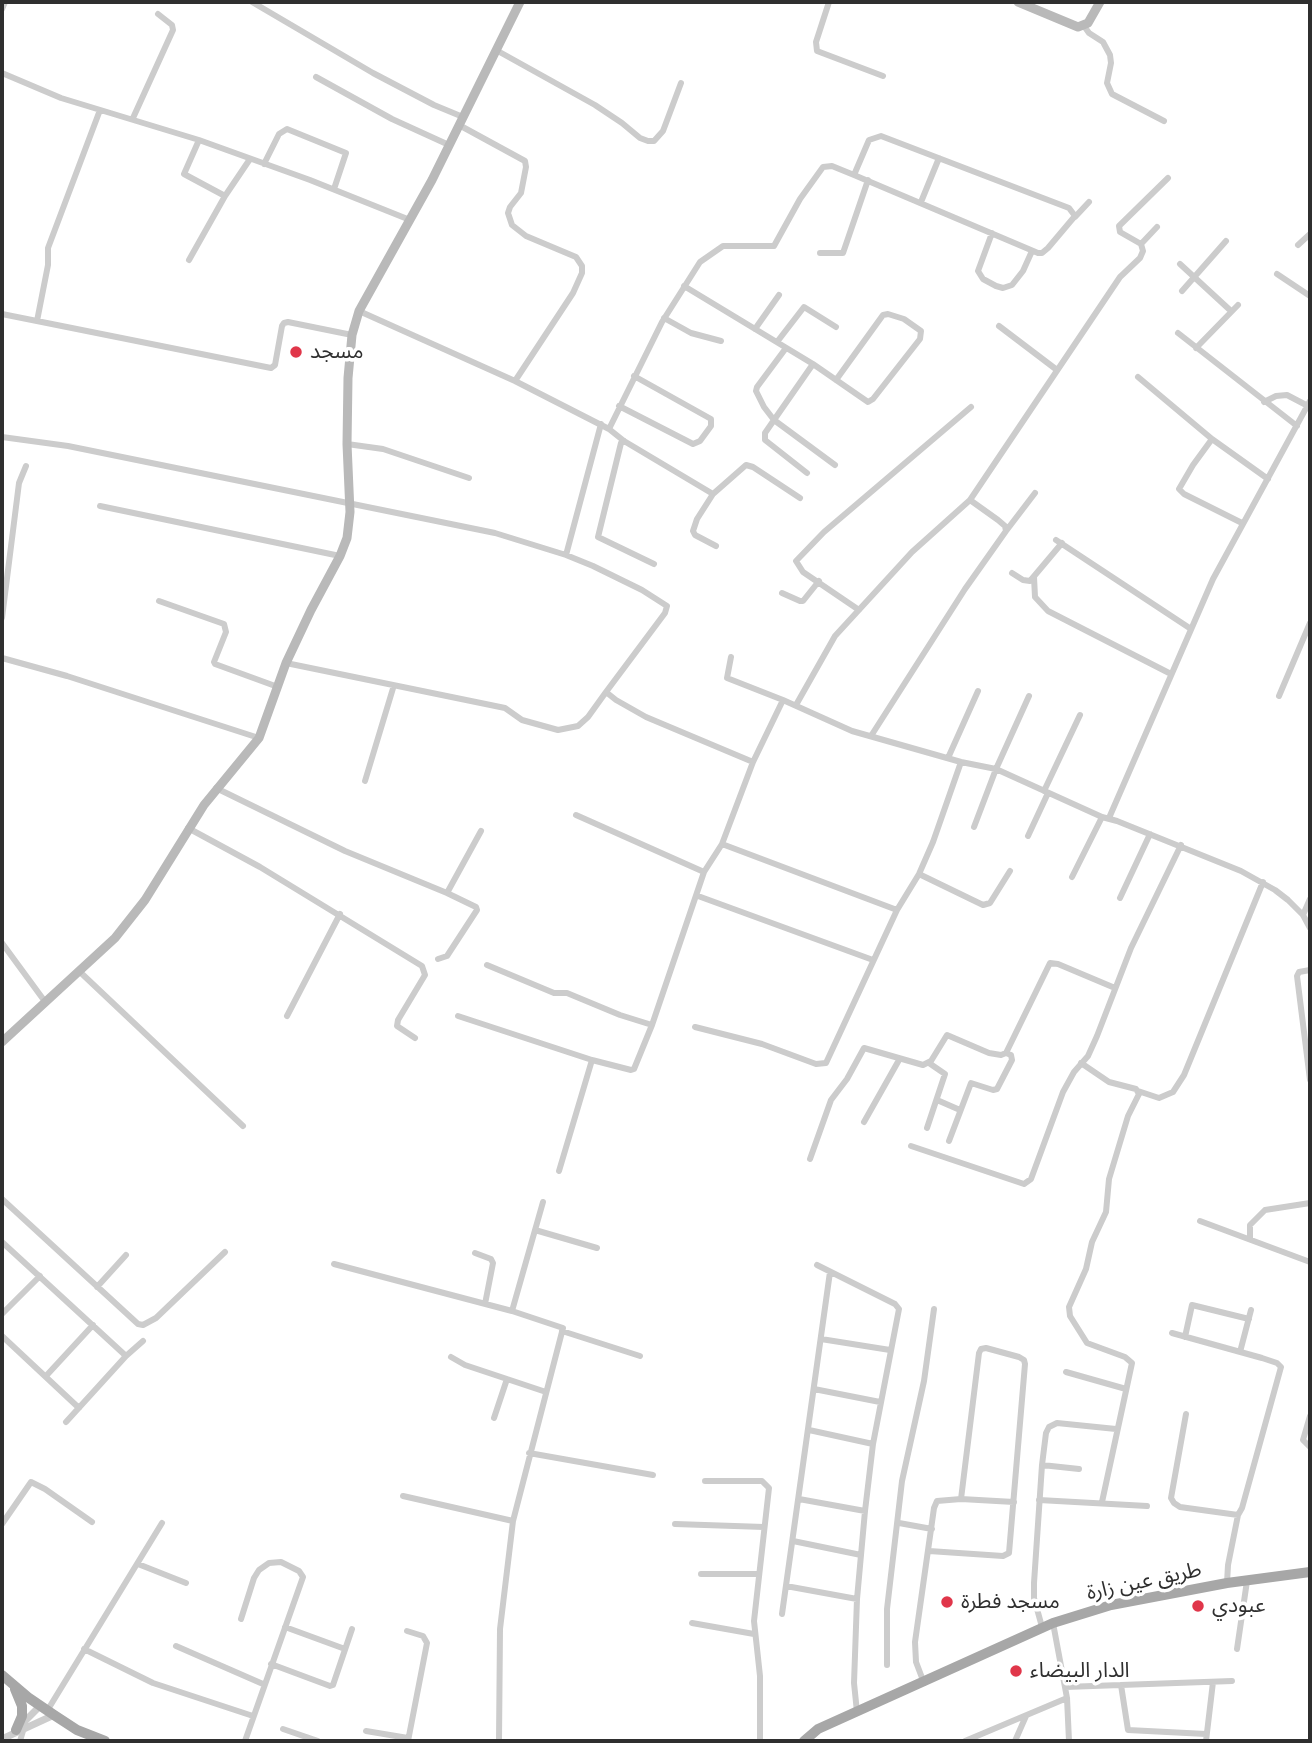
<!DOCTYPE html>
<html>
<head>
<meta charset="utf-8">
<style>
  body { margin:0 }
  #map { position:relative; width:1312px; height:1743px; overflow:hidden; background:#fff; font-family:"Public Sans",sans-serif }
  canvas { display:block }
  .frame { position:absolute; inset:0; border:4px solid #2f2f2f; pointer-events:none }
</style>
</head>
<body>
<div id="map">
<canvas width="1312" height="1743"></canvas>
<div class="frame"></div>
</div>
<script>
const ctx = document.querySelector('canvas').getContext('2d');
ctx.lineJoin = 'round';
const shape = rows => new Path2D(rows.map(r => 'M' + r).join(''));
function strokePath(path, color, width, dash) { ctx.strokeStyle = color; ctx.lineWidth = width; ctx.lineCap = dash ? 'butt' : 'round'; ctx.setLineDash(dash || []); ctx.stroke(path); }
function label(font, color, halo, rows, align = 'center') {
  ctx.font = font + ' "Public Sans","Noto Sans Arabic",sans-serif'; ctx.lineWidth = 7; ctx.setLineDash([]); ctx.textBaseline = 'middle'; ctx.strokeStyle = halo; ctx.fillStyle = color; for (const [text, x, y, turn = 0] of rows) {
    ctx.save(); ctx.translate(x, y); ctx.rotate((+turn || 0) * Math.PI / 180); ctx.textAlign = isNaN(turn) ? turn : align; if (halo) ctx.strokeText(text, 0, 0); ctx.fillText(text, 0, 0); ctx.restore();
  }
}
const minor = shape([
  [252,2,373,73,434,105,463,117],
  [829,2,816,42,817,51,883,76],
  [2,9,5,2],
  [1084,26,1089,33,1103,42,1110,55,1111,63,1107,83,1112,94,1164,121],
  [496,50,595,105,622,123,640,138,648,141,654,141,663,131,681,83],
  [2,73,61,98,199,140,310,180,410,220],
  [316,77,392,119,449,145],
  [133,118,173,30,172,25,158,14],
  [459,125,525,161,526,167,521,193,510,207,508,213,512,225,526,236,576,257,582,266,582,273,573,293,515,381],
  [199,140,184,174,225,196],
  [264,164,279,134,287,129,346,153,334,189],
  [921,202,939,158],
  [1075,217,1089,202],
  [992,233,978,271,983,279,996,286,1003,288,1012,285,1023,271,1032,251],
  [1141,244,1120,232,1119,226,1168,178],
  [1298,245,1310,234],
  [820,253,843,253,868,180],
  [189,260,225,196,250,159],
  [1180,264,1231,311],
  [1277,274,1310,296],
  [684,286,813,364,868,402,873,399,920,339,921,331,904,319,888,314,883,315,836,380],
  [1182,291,1226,241],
  [359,311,515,381,609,429,662,322,700,262,723,246,774,246,800,199,823,167,832,166,854,175,1038,253,1042,253,1048,248,1075,216,1069,208,881,136,869,140,854,175],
  [2,314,271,368,275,365,282,326,284,323,288,322,352,335],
  [664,318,691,333,721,341],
  [37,321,48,265,48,248,100,110],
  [999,326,1057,370],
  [755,329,779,295],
  [1178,333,1297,426],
  [777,342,804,307,836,327],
  [786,348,757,387,756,391,764,407,774,420,765,433,765,440,807,473],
  [1196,348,1238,305],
  [813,364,774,420,835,465],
  [1138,377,1212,439,1268,479],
  [1264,402,1276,396,1287,395,1308,406],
  [619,406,693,444,700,441,711,426,711,419,634,376],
  [609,429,624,441,713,494,746,465,753,467,800,498],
  [2,437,68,446,495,533,566,555,593,566,642,590,667,606,665,613,606,692,616,700,646,717,753,762],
  [1212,439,1193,465,1179,489,1184,494,1242,523],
  [624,441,621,443,598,537,654,564],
  [347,444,383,449,469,478],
  [713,494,697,519,693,531,695,535,716,546],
  [100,506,340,556],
  [1006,531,1035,493],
  [1056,540,1191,629],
  [566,555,601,424],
  [1012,573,1023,580,1030,581,1062,543],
  [1034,577,1035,597,1048,611,1171,674],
  [782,593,800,601,803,601,819,581],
  [159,601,224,624,226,632,214,662,215,664,278,687],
  [859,610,803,572,796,561,824,532,971,407],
  [2,618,19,483,26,466],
  [731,657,727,678,783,700],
  [2,658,67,676,259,738],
  [286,663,505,708,522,720,558,730,578,726,588,717,606,692],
  [1279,696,1310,623],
  [796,705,835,636,912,552,970,500,1120,277,1140,258,1143,251,1141,244,1157,227],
  [871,736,965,589,1006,531,1005,526,998,520,970,500],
  [948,758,978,691],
  [365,781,394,685],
  [216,788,345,851,447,893,481,831],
  [1044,791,1080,715],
  [576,815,704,872],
  [1109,818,1213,579,1310,401],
  [974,827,996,769,1029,696],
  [188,828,260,867,422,966,425,975,398,1020,397,1026,415,1038],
  [1028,836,1048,793],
  [722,844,897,910],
  [919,874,983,905,990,903,1010,871],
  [1072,877,1102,817],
  [698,896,873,960],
  [1120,898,1150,834],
  [1303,915,1310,899],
  [2,943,46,1003],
  [438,959,447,956,477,910,476,907,447,893],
  [487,965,554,993,567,993,620,1015,652,1025],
  [1310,970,1299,972,1297,976,1310,1080],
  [80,972,243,1126],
  [287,1016,340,914],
  [458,1016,592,1060,631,1070,634,1069,652,1025,704,872,722,844,753,762,783,700,852,731,961,762,996,769,1102,817,1117,821,1241,871,1275,890,1288,900,1303,915,1310,928],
  [695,1027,762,1044,816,1064,826,1063,897,910,919,874,933,842,961,762],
  [1081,1063,1109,1082,1136,1089,1139,1094,1128,1116,1109,1179,1106,1212,1092,1242,1086,1269,1069,1307,1070,1316,1087,1343,1125,1357,1132,1363,1102,1502],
  [1138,1091,1159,1098,1173,1092,1184,1075,1263,882],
  [937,1100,960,1110],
  [864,1122,899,1060],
  [927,1128,945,1074,929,1063],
  [949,1141,971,1083,993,1090,997,1089,1012,1060,1011,1055,1006,1053],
  [911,1146,1024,1184,1031,1179,1063,1092,1074,1072,1088,1056,1097,1036,1131,948,1181,845],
  [810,1159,831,1100,847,1079,864,1048,923,1065,931,1061,947,1035,989,1053,1001,1055,1006,1053,1050,963,1058,964,1115,988],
  [559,1171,592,1060],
  [2,1199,138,1324,143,1325,156,1318,225,1252],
  [1200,1221,1310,1262],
  [535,1230,597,1248],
  [1250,1239,1250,1225,1265,1210,1310,1203],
  [2,1242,126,1356],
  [475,1253,491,1259,493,1263,485,1304],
  [334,1264,512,1311,563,1328,513,1521,500,1629,499,1741],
  [817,1265,895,1304,899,1309,873,1444,865,1511,857,1599,854,1683,857,1712],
  [97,1287,126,1255],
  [512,1311,543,1202],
  [2,1314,40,1276],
  [562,1331,640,1356],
  [1172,1333,1262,1358,1277,1363,1281,1367,1242,1508,1238,1515,1228,1565,1227,1583],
  [2,1336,79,1408],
  [1185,1337,1192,1305,1249,1319],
  [821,1339,890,1350],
  [1240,1352,1251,1310],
  [451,1357,465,1365,546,1392],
  [1066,1372,1126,1389],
  [46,1376,93,1325],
  [814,1389,880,1402],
  [1186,1414,1171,1498,1174,1503,1180,1507,1238,1515],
  [1310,1416,1303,1440,1310,1447],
  [494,1418,507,1379],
  [66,1422,126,1356,143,1341],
  [809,1430,873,1444],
  [529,1453,653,1475],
  [1042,1465,1079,1469],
  [705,1481,762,1481,769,1488,754,1621,760,1676,760,1741],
  [403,1496,513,1521],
  [799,1499,865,1511],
  [1039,1500,1147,1506],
  [899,1523,932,1529],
  [2,1524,31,1482,45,1489,92,1522],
  [675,1524,764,1527],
  [793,1541,861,1555],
  [929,1551,1003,1556,1009,1553,1025,1364,1024,1360,1019,1357,986,1348,981,1349,979,1353,961,1499],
  [138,1564,186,1583],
  [701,1574,759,1574],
  [786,1586,857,1599],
  [782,1614,830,1272],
  [241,1619,254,1578,259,1570,269,1563,281,1562,299,1571,303,1577,245,1741],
  [692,1623,754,1634],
  [1053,1623,1067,1698,1069,1741],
  [285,1627,345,1649],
  [1042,1627,1034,1598,1034,1583,1042,1465,1046,1433,1049,1427,1057,1423,1116,1429],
  [407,1631,423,1636,427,1643,408,1741],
  [176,1646,263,1684],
  [84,1649,153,1683,253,1716],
  [1237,1649,1247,1581],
  [271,1664,330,1686,333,1685,352,1629],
  [887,1665,887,1609,902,1481,924,1381,934,1309],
  [924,1683,916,1662,915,1642,934,1508,937,1501,961,1499,1014,1502],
  [1121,1685,1128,1730,1206,1734],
  [1065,1687,1232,1681],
  [47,1711,162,1523],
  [283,1729,318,1741],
  [366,1731,408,1738],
  [20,1741,23,1731],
  [965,1741,1067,1698],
  [1015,1741,1026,1716],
  [1206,1741,1213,1682]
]);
const tertiary = shape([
  [18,1728,40,1706],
  [2,1739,54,1715]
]);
const secondary = shape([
  [1018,2,1078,27,1088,23,1100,2],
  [2,1042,115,938,145,900,204,805,259,738,286,663,311,610,340,556,347,538,350,512,347,444,348,378,352,335,359,311,432,180,520,2]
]);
const primary = shape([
  [2,1675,29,1698,54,1715,77,1730,105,1741],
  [15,1689,22,1706,22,1716,16,1730],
  [804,1741,818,1729,1053,1623,1111,1605,1227,1583,1310,1572]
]);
const markers = [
  [296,352,7,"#e0364a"],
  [947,1602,7,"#e0364a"],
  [1198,1606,7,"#e0364a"],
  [1016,1671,7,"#e0364a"]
];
const poiNames = [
  ["مسجد",310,352],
  ["مسجد فطرة",961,1602],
  ["عبودي",1212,1606],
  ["الدار البيضاء",1030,1671]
];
const streetNames = [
  ["طريق عين زارة",1144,1581,-12]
];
strokePath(minor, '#ccc', 6);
strokePath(tertiary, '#ccc', 7);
strokePath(secondary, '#b9b9b9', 9);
strokePath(primary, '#a7a7a7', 10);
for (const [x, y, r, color] of markers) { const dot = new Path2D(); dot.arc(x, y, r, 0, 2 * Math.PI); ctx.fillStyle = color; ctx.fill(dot); strokePath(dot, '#fff', 2.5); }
label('21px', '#2f2f2f', '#fff', poiNames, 'left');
label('21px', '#2f2f2f', '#fff', streetNames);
</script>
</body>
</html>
